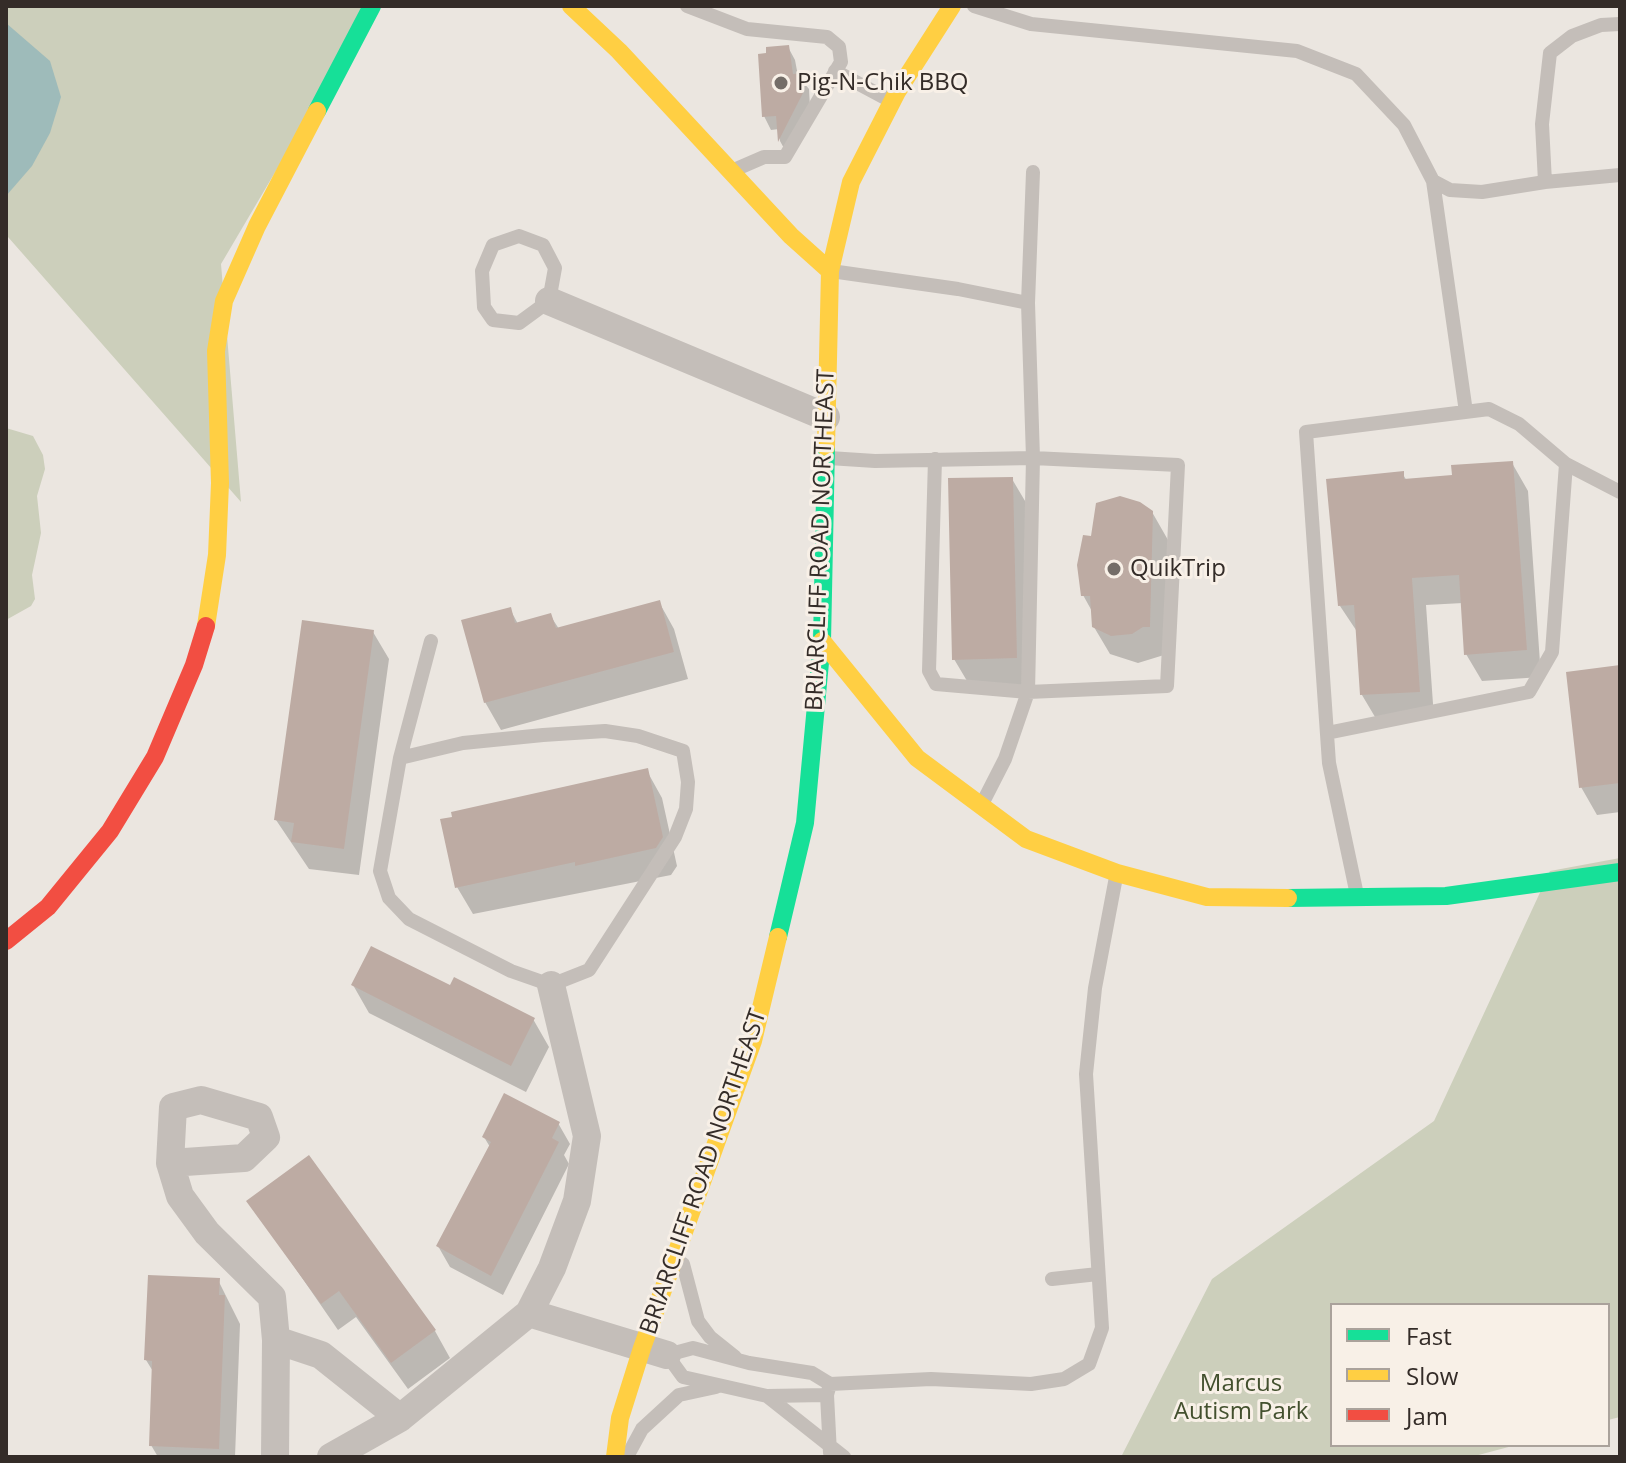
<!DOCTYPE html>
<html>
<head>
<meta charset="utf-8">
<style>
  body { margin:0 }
  #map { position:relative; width:1626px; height:1463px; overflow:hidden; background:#ebe6e0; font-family:"Open Sans",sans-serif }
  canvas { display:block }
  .frame { position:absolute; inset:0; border:8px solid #342c28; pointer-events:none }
  .legend { position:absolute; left:1330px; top:1303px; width:280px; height:144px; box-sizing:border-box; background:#f8f0e7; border:2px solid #aaa29b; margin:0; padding:10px 14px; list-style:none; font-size:24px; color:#342c28 }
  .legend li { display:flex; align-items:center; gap:16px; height:40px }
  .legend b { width:40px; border:2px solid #aaa29b }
</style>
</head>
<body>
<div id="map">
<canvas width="1626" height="1463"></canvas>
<div class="frame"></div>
<ul class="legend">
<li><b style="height:10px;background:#16e098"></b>Fast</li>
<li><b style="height:10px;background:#ffcf43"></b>Slow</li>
<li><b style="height:10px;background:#f24e42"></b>Jam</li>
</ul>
</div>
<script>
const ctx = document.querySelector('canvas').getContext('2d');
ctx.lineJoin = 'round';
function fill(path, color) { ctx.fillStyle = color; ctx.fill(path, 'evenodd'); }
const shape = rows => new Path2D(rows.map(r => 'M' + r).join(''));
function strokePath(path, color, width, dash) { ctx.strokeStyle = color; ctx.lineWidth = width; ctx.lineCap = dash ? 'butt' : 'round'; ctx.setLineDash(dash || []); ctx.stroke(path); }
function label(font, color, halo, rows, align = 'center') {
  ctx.font = font + ' "Open Sans",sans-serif'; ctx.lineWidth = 6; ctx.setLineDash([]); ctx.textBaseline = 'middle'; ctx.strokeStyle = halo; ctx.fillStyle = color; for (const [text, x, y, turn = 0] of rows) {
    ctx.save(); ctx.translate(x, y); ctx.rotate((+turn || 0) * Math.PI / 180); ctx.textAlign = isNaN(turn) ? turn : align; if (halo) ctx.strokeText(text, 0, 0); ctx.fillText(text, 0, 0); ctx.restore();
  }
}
const green = shape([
  [6,6,373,6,221,264,241,502,8,237],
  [6,428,33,436,43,455,45,469,37,496,41,533,32,575,35,599,31,606,6,620],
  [1620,858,1620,1417,1608,1420,1608,1305,1332,1305,1332,1445,1516,1445,1471,1457,1121,1457,1212,1279,1434,1121,1550,871]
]);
const water = shape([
  [6,23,50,61,61,97,50,133,32,166,6,196]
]);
const shadow = shape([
  [788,47,795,60,798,76,809,89,810,107,786,152,780,141,779,129,771,130,764,116],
  [1512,463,1528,491,1541,677,1482,681,1466,654,1463,603,1426,605,1434,718,1378,722,1362,695,1358,633,1340,606,1402,473,1407,481,1454,477],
  [1012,479,1028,506,1032,685,970,686,954,659],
  [1152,512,1168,540,1164,655,1138,663,1110,654,1094,627,1093,613,1083,595,1093,538],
  [659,602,674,629,688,679,501,730,485,702,510,609,518,624,550,615,559,629],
  [373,632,389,659,359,875,309,869,276,820],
  [1620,667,1620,812,1597,815,1581,787],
  [647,771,662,798,677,866,671,875,473,914,457,887],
  [353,985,451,988,533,1019,549,1047,526,1092,369,1013],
  [558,1123,570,1144,564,1155,569,1164,503,1295,450,1267,438,1246,490,1147,484,1137],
  [308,1158,435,1331,450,1358,408,1389,356,1317,338,1330,249,1201],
  [218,1280,240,1324,235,1457,158,1457,151,1445,154,1373,146,1360]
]);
const building = shape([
  [789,45,793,74,802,73,803,93,778,142,776,116,762,117,758,54,766,53,766,47],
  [1513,461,1527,650,1464,655,1459,575,1412,578,1420,692,1360,695,1354,605,1338,606,1326,479,1404,471,1404,479,1452,475,1451,465],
  [1013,477,1017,658,952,660,948,478],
  [1120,496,1140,502,1153,511,1150,627,1143,627,1132,634,1111,636,1092,627,1090,596,1081,596,1077,565,1083,535,1091,536,1096,503],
  [660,600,674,652,484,703,461,620,511,607,515,623,551,613,556,628],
  [302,620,374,630,344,849,291,842,294,823,274,820],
  [1620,665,1620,783,1579,788,1566,672],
  [648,768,663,837,656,848,575,866,575,862,455,888,440,819,452,817,451,812],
  [371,946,450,985,454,977,535,1018,511,1066,351,985],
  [504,1093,560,1122,552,1138,559,1142,491,1276,436,1246,491,1142,482,1137],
  [309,1155,436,1330,391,1363,339,1291,321,1304,246,1201],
  [148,1275,220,1278,219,1295,225,1295,219,1449,149,1446,152,1361,144,1360]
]);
const lane = shape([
  [687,6,747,29,827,37,839,47,841,62,785,157,764,157,734,170],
  [974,6,1031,24,1297,51,1356,74,1404,125,1433,181,1466,412],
  [835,71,891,101],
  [1433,181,1450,190,1482,192,1545,182,1542,124,1550,53,1572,36,1601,25,1620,24],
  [1545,182,1620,175],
  [519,236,543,245,555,268,549,301,519,323,493,320,484,307,482,271,493,245,519,236],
  [831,271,958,289,1028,303,1033,172],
  [829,458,875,461,1033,458,1028,692,1005,759,982,804],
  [935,459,929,671,936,684,1028,692,1167,686,1178,465,1033,458,1028,303],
  [1327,733,1529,692,1552,652,1566,464],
  [400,758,463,743,543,735,605,731,638,736,683,751,688,782,686,809,675,837,589,970,551,985,511,971,409,919,389,898,380,871,400,758,431,641],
  [1357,895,1329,763,1306,432,1489,409,1519,424,1566,464,1620,492],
  [683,1264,698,1321,710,1337,735,1357],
  [1052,1279,1098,1274],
  [830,1384,827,1395,767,1396,683,1377,667,1355,693,1348,749,1363,812,1373,830,1384,931,1379,1031,1384,1064,1379,1089,1364,1102,1328,1086,1074,1095,988,1116,877],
  [827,1395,830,1453],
  [767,1396,844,1457],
  [629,1453,642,1429,679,1395,716,1387]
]);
const street = shape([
  [549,301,826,417],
  [170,1163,244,1158,266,1137,259,1117,201,1100,173,1107,170,1163,180,1196,207,1233,272,1297,276,1340,275,1457],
  [529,1313,667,1355],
  [276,1340,321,1355,400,1418],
  [331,1457,400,1418,529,1313,552,1268,577,1201,587,1136,551,985]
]);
const fast = shape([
  [317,111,372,6],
  [1288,898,1446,896,1620,872],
  [778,937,805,823,822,641,826,447]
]);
const slow = shape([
  [571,6,619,51,791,236,830,271],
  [826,447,830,271,851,182,897,92,952,6],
  [206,626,217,555,220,483,216,351,224,301,257,226,317,111],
  [822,641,917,758,1026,839,1117,873,1207,897,1288,898],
  [615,1457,620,1418,642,1348,753,1041,778,937]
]);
const jam = shape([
  [6,941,48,907,110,831,155,757,194,665,206,626]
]);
const markers = [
  [781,83,8,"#746d68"],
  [1114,569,8,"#746d68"]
];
const poiNames = [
  ["Pig-N-Chik BBQ",797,83],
  ["QuikTrip",1130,569]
];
const streetNames = [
  ["BRIARCLIFF ROAD NORTHEAST",821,540,-88],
  ["BRIARCLIFF ROAD NORTHEAST",704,1172,-71]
];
const parkNames = [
  ["Marcus",1241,1384],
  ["Autism Park",1241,1412]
];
fill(green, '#cccfbb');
fill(water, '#9ebbba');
fill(shadow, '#0003');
fill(building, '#bdaba3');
strokePath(lane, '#c4beb9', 14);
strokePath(street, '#c4beb9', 28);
strokePath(fast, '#16e098', 18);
strokePath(slow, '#ffcf43', 18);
strokePath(jam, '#f24e42', 18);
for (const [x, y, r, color] of markers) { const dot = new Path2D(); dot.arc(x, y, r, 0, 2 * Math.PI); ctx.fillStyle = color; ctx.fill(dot); strokePath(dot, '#f8f0e7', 3); }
label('24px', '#342c28', '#f8f0e7', poiNames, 'left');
label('24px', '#342c28', '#f8f0e7', streetNames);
label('24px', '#43502e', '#f8f0e7', parkNames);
</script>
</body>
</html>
